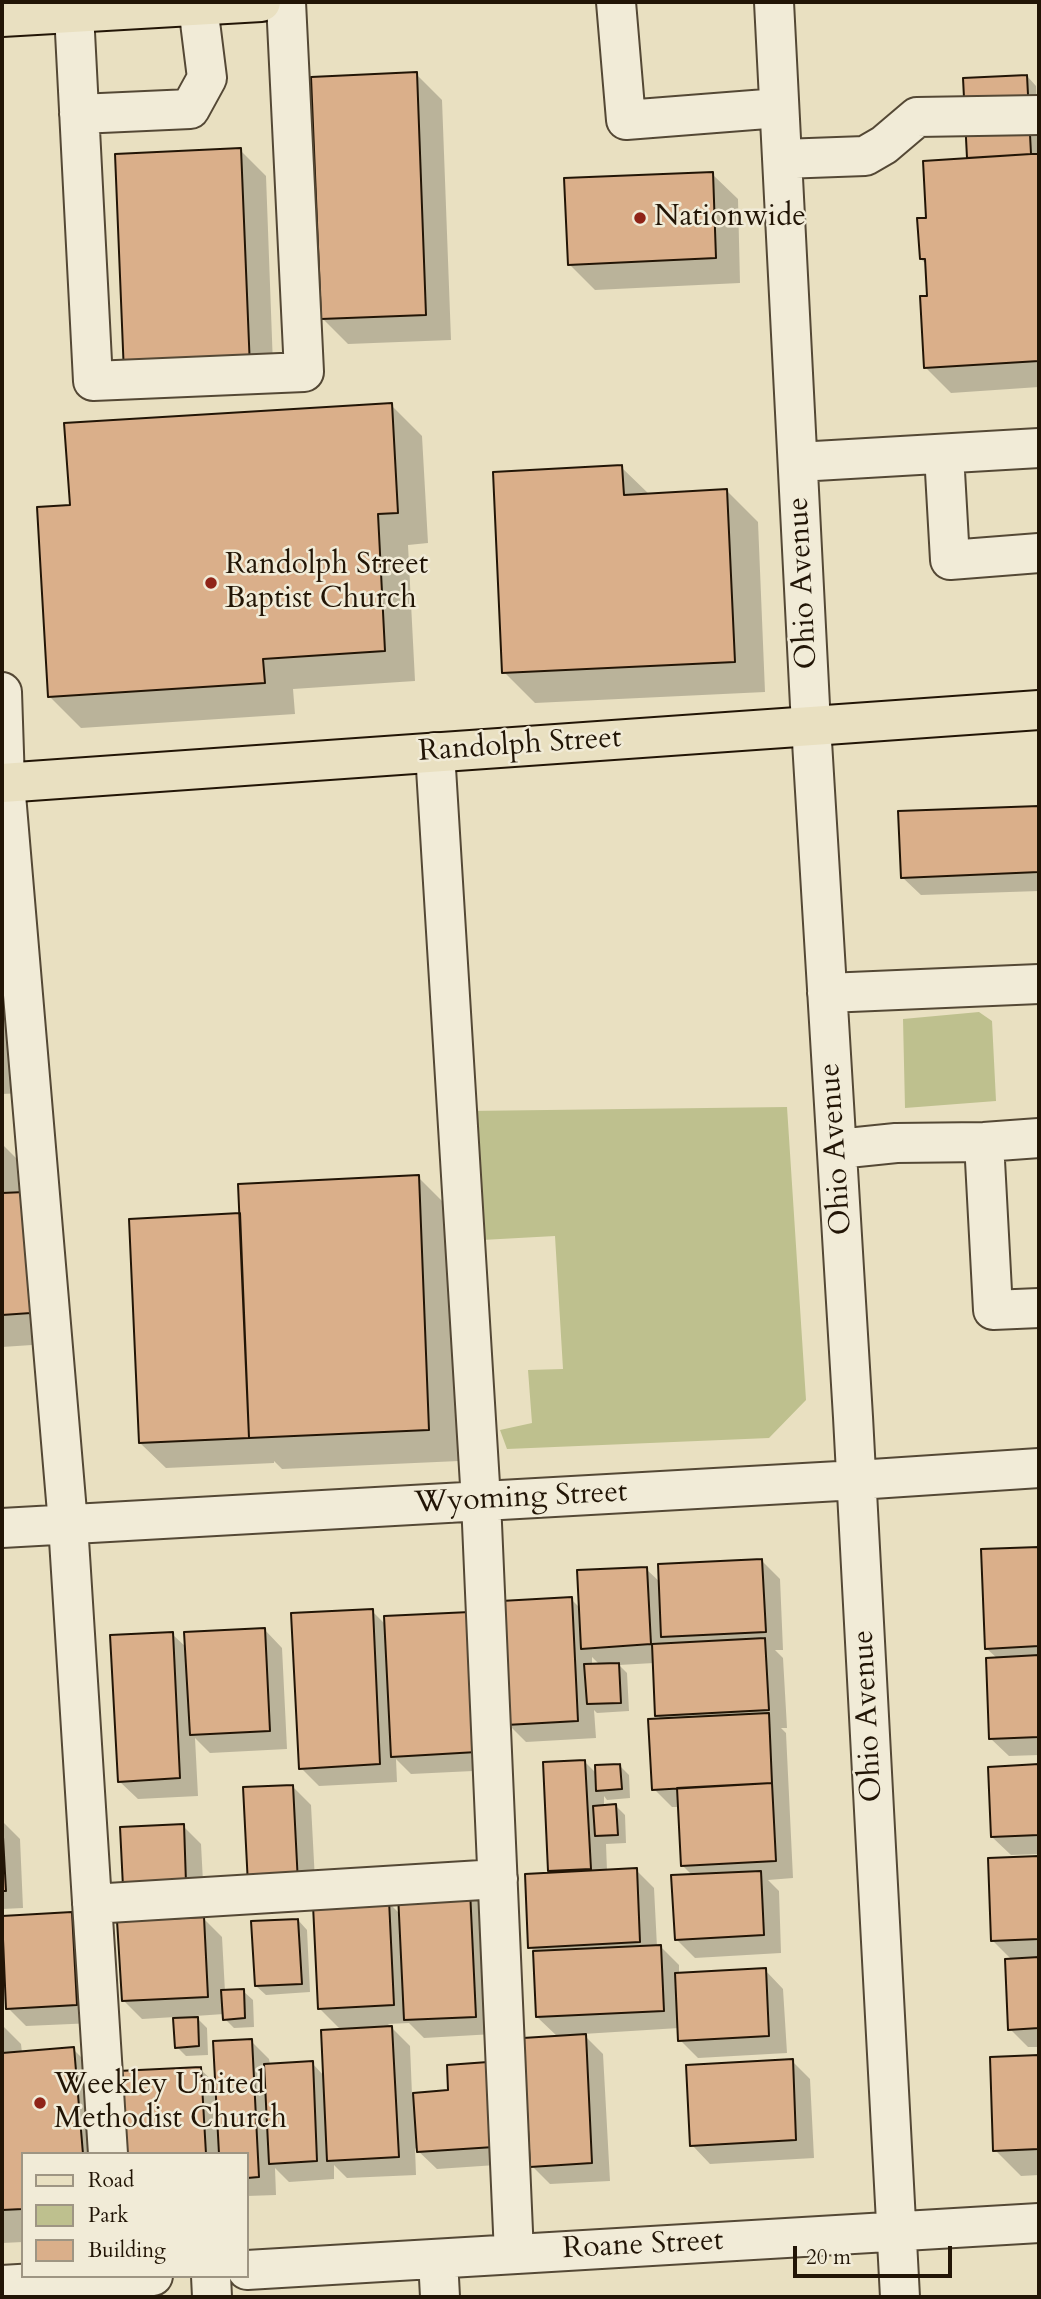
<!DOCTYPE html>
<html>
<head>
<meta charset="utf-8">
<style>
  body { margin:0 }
  #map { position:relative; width:1041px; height:2299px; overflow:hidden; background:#e9e0c1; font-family:Cardo,serif }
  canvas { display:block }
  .frame { position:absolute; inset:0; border:4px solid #221506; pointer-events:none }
  .legend { position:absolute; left:21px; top:2152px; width:228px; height:126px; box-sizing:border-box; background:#f1ebd7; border:2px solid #9e9583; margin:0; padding:9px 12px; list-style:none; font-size:21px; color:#221506 }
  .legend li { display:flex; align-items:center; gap:14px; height:35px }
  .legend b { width:35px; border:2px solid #9e9583 }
  .scale { position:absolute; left:793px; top:2246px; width:159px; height:32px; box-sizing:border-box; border:4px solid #221506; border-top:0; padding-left:9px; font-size:21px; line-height:24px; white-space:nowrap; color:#221506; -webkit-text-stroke:5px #f1ebd7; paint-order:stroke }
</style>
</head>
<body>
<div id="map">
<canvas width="1041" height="2299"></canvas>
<div class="frame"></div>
<ul class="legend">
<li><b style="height:9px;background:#e9e0c1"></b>Road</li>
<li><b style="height:19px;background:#bec08e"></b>Park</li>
<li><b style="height:19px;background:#daaf8a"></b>Building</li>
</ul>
<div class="scale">20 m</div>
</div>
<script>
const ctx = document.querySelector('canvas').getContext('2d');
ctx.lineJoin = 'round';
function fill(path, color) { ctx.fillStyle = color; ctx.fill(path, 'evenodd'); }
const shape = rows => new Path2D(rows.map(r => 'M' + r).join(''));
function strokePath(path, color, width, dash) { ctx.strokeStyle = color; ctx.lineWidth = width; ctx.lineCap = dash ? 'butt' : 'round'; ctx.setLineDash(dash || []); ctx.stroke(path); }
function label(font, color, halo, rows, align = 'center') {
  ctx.font = font + ' Cardo,serif'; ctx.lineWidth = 5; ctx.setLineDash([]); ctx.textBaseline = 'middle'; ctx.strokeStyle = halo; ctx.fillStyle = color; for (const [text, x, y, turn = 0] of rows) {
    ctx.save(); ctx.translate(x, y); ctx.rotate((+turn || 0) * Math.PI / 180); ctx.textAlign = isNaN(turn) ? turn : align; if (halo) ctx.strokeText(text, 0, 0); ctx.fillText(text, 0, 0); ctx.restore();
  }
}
const green = shape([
  [979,1012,992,1021,996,1101,905,1108,903,1019],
  [787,1107,806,1400,769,1438,507,1449,500,1430,532,1423,528,1370,563,1369,555,1236,482,1240,467,1111]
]);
const shadow = shape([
  [416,74,442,100,451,340,348,344,322,318],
  [1027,76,1036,86,1039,155,1039,387,951,393,925,367,929,297,927,265,921,259,927,220],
  [240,150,266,176,274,393,151,399,125,373],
  [712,174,738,199,740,283,595,290,569,264],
  [391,405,422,436,428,543,408,545,415,681,293,689,295,714,81,728,50,697,71,506],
  [621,467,650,495,727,491,758,522,765,692,535,703,504,672],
  [1039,808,1039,891,921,895,902,877,900,813],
  [2,913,24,1093,2,1094],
  [2,1144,23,1165,62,1343,2,1347],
  [418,1177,449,1208,459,1461,282,1469,274,1461,274,1463,166,1468,140,1443,241,1215],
  [1039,1548,1039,1755,1009,1756,990,1738,998,1659,986,1648,983,1551],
  [762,1561,780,1579,783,1650,775,1650,783,1658,787,1728,781,1728,786,1733,793,1878,768,1880,779,1891,781,1953,695,1958,677,1940,693,1876,682,1865,680,1807,672,1807,654,1789,662,1720,657,1715,654,1663,619,1665,627,1673,629,1711,597,1713,594,1710,596,1738,526,1742,508,1724,571,1599,580,1608,646,1569,661,1583],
  [592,1657,600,1665,592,1666],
  [372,1611,386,1625,494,1770,411,1774,396,1759,397,1782,319,1786,301,1768],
  [264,1629,282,1648,287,1749,210,1753,195,1738,198,1796,138,1799,119,1781,172,1634,187,1648],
  [2,1679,4,1723,2,1723],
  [585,1762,597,1774,620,1766,629,1775,630,1798,607,1800,604,1796,604,1807,616,1806,625,1815,626,1843,606,1844,607,1871,636,1870,654,1888,657,1947,661,1947,679,1965,679,1975,765,1970,783,1989,787,2053,698,2058,680,2040,679,2028,583,2034,603,2054,610,2181,550,2184,532,2166,558,2037,537,2017,535,1952,530,1947,554,1874,550,1870],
  [1039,1766,1039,1854,1011,1855,992,1837,990,1769],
  [293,1787,311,1805,316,1900,268,1903],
  [2,1821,20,1839,23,1908,2,1909],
  [183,1826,201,1844,204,1901,143,1904],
  [1039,1858,1039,2047,1028,2047,1010,2029,1012,1960,993,1941,990,1860],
  [470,1892,488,1910,494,2034,424,2038,409,2023,388,2024,410,2046,412,2095,450,2092,511,2164,437,2169,415,2148,416,2175,347,2178,334,2165,334,2179,289,2182,275,2168,276,2195,247,2196,247,2154,125,2154,200,2069,218,2086,251,2041,269,2059,270,2065,312,2063,325,2077,341,2030,320,2009,388,1902,401,1915],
  [72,1914,90,1933,94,2023,26,2026,8,2008],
  [203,1918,222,1937,225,1992,243,1991,253,2000,254,2027,234,2028,225,2019,224,2014,195,2016,207,2028,208,2055,186,2056,177,2047,175,2017,142,2019,123,2000],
  [298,1920,307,1930,310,1992,266,1995,256,1986],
  [2,2025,21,2044,22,2053,73,2049,104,2080,110,2154,23,2154,23,2242,2,2243],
  [1039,2057,1039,2175,1021,2176,995,2150,991,2059],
  [792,2061,810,2079,814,2158,710,2164,692,2145]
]);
const building = shape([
  [417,72,426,315,321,319,311,77,417,72],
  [1027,75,1031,154,967,158,963,78,1027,75],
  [241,148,250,368,124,374,115,154,241,148],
  [1031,154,1039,154,1039,361,924,368,920,296,927,296,925,259,920,259,917,218,926,218,923,161,1031,154],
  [713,172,716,258,568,265,564,178,713,172],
  [392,403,398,513,378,514,385,651,263,659,265,683,48,697,37,507,70,505,64,423,392,403],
  [622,465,624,495,727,489,735,662,502,673,493,472,622,465],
  [1039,806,1039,872,901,878,898,811,1039,806],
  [419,1175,429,1430,249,1438,238,1184,419,1175],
  [25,1192,31,1313,2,1315,2,1193,25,1192],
  [240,1213,249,1438,139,1443,129,1219,240,1213],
  [1039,1547,1039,1646,985,1649,981,1549,1039,1547],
  [762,1559,766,1632,661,1637,658,1564,762,1559],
  [647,1567,651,1644,581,1649,577,1570,647,1567],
  [572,1597,578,1721,506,1725,501,1601,572,1597],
  [373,1609,380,1764,299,1769,291,1613,373,1609],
  [470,1612,477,1752,391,1757,384,1616,470,1612],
  [265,1628,270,1731,190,1735,184,1632,265,1628],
  [173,1632,180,1778,118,1782,110,1635,173,1632],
  [765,1638,769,1710,655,1716,652,1644,765,1638],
  [1039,1655,1039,1737,989,1739,986,1658,1039,1655],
  [619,1663,621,1703,587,1704,584,1664,619,1663],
  [769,1713,772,1783,652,1790,648,1719,769,1713],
  [585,1760,591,1869,548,1871,543,1762,585,1760],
  [620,1764,622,1789,596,1791,595,1765,620,1764],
  [1039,1764,1039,1835,991,1837,988,1767,1039,1764],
  [772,1783,776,1861,681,1866,677,1788,772,1783],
  [293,1785,298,1883,248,1885,243,1787,293,1785],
  [616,1804,618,1835,595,1836,593,1806,616,1804],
  [2,1819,6,1891,2,1891,2,1819],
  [184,1824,186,1883,123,1887,120,1827,184,1824],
  [1039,1856,1039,1939,991,1941,988,1858,1039,1856],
  [637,1868,640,1942,528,1948,525,1874,637,1868],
  [761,1871,764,1935,675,1940,671,1875,761,1871],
  [470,1890,476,2017,404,2020,398,1894,470,1890],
  [389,1900,394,2005,318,2009,313,1905,389,1900],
  [72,1912,77,2005,6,2009,2,1916,72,1912],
  [204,1917,208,1997,122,2001,117,1921,204,1917],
  [298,1919,302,1984,255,1986,251,1921,298,1919],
  [661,1945,664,2011,536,2017,533,1951,661,1945],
  [1039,1957,1039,2028,1008,2030,1005,1959,1039,1957],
  [766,1968,769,2036,678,2041,675,1973,766,1968],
  [244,1989,245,2018,223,2020,221,1990,244,1989],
  [198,2017,199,2046,175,2048,173,2018,198,2017],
  [392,2026,399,2157,327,2161,321,2030,392,2026],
  [586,2034,592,2163,530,2167,523,2038,586,2034],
  [252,2039,259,2177,247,2178,247,2154,219,2154,213,2041,252,2039],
  [74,2047,83,2154,23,2154,23,2209,2,2210,2,2053,74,2047],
  [1039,2055,1039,2149,993,2151,990,2057,1039,2055],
  [793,2059,796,2140,690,2146,686,2065,793,2059],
  [313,2061,317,2161,269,2164,264,2064,313,2061],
  [488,2062,494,2147,417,2152,413,2093,448,2090,447,2065,488,2062],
  [201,2067,206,2154,123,2154,118,2071,201,2067]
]);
const minor = shape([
  [616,2,626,120,779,108],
  [774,2,811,725,853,1417,900,2297],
  [74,13,93,381,304,372,286,2],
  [79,114,190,109,207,78,198,6],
  [782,159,865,156,884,145,917,117,1039,115],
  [944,454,950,560,1039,553],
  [798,462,1039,448],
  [2,692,5,783,68,1524,108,2154],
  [435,752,481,1501,514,2254],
  [827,993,1039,984],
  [984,1142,993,1310,1039,1308],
  [838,1149,896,1143,984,1142,1039,1138],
  [2,1528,857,1480,1039,1468],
  [92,1904,498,1879],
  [438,2259,440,2297],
  [247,2270,1039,2223],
  [211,2276,212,2297],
  [2,2285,153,2276]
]);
const major = shape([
  [2,17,261,2],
  [2,783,1039,710]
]);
const markers = [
  [640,218,7,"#8f2418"],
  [211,583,7,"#8f2418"],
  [40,2103,7,"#8f2418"]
];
const poiNames = [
  ["Nationwide",654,218],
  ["Randolph Street",225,566],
  ["Baptist Church",225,600],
  ["Weekley United",54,2086],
  ["Methodist Church",54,2120]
];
const streetNames = [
  ["Ohio Avenue",804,583,-93],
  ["Randolph Street",520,746,-4],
  ["Ohio Avenue",837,1149,-94],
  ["Wyoming Street",521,1499,-3],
  ["Ohio Avenue",869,1716,-93],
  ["Roane Street",643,2246,-3]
];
fill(green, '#bec08e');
fill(shadow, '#0003');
fill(building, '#daaf8a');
strokePath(building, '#221506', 2);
strokePath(minor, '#544835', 42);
strokePath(major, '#221506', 42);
strokePath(minor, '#f1ebd7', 38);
strokePath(major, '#e9e0c1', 38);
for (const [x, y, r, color] of markers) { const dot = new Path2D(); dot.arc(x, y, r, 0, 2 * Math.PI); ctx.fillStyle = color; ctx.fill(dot); strokePath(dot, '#f1ebd7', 2.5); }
label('30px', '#221506', '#f1ebd7', poiNames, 'left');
label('30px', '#221506', '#f1ebd7', streetNames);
</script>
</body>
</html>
